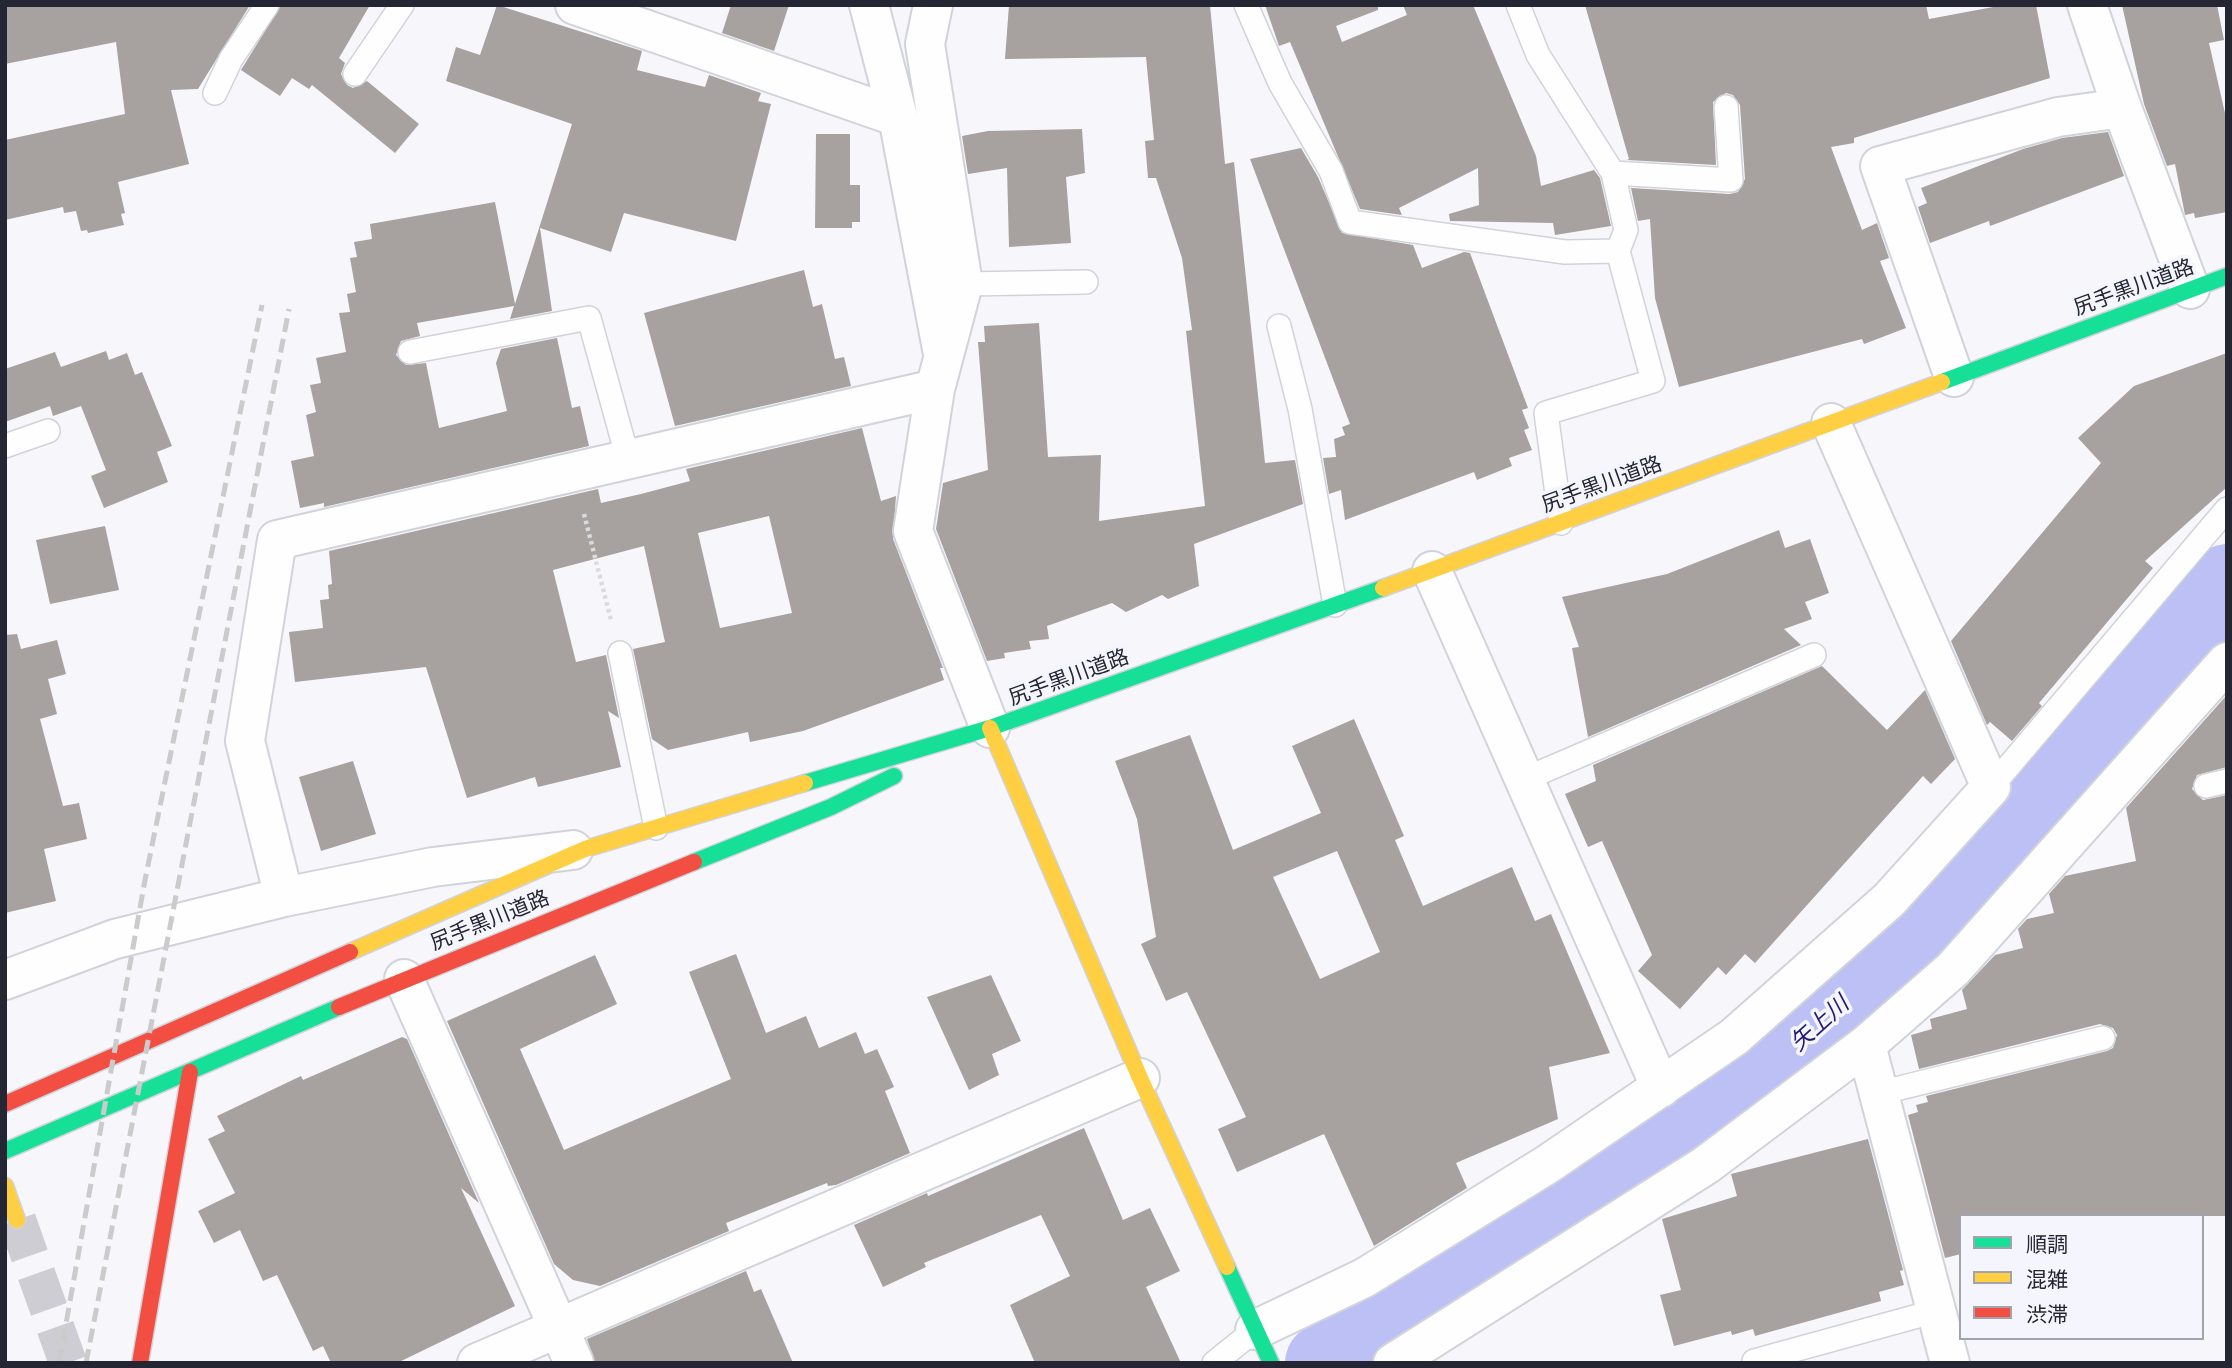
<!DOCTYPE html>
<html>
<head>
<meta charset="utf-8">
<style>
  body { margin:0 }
  #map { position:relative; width:2232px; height:1368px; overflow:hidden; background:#f7f7fb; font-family:"Open Sans","Noto Sans JP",sans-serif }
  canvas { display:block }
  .frame { position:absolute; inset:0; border:7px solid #252633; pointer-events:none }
  .legend { position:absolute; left:1959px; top:1214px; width:245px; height:126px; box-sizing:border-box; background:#f5f6fd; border:2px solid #a2a3ac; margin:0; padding:9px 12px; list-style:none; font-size:21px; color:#252633 }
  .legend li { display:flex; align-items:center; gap:14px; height:35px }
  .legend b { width:35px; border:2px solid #a2a3ac }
</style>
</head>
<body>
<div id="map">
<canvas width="2232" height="1368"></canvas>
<div class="frame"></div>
<ul class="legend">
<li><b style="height:9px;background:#16e098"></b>順調</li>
<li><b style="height:9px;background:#ffcf43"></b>混雑</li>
<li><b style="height:9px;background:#f24e42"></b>渋滞</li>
</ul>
</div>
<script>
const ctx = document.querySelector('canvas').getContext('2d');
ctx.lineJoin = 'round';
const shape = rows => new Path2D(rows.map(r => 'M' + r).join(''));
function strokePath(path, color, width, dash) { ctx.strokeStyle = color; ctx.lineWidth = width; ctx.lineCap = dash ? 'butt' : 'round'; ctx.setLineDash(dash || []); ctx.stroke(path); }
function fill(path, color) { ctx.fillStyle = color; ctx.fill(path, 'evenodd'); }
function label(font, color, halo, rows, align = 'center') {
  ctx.font = font + ' "Open Sans","Noto Sans JP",sans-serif'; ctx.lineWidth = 7; ctx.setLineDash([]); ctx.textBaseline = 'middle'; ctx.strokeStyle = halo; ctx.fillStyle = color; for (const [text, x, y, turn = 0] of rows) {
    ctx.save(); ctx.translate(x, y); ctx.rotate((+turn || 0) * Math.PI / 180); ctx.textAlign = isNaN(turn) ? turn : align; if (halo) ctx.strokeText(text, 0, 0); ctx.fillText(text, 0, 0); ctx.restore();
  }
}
const river = shape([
  [1325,1363,1705,1115,1816,1032,2066,773,2227,584]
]);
const building = shape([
  [5,5,250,5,198,89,171,90,189,164,118,182,125,213,121,214,124,225,88,233,87,230,81,231,76,211,64,213,63,207,5,220,5,140,125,114,116,42,5,64],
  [281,5,370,5,339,58,345,63,341,74,347,85,353,88,367,81,419,124,395,153,312,85,309,89,292,78,280,96,241,70],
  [497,5,642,51,637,70,705,87,709,75,761,93,758,101,771,104,736,241,624,213,611,252,540,228,552,311,510,319,514,306,417,323,420,336,401,341,396,355,406,365,426,363,439,428,507,411,496,363,501,349,557,338,572,408,580,406,589,446,324,507,324,503,300,508,291,461,314,456,306,415,316,412,310,385,321,383,316,358,346,352,339,313,350,312,347,294,356,292,350,258,357,257,354,242,372,239,370,224,495,202,515,304,572,124,446,81,456,47,480,55],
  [731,5,789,5,774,51,722,33],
  [1009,5,1210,5,1225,164,1234,162,1265,463,1295,460,1303,504,1194,544,1199,586,1168,599,1162,595,1126,612,1112,603,1047,626,1049,639,1029,641,1031,649,1004,653,1005,658,987,661,936,529,943,483,988,470,978,342,985,342,984,326,1039,323,1048,457,1101,455,1099,521,1205,506,1186,331,1192,330,1182,258,1156,178,1148,178,1145,141,1154,140,1146,57,1005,59],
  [1265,5,1378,5,1378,10,1336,26,1342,42,1407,15,1403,5,1473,5,1536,156,1541,186,1594,170,1600,178,1611,226,1555,235,1553,223,1450,221,1449,214,1479,205,1478,168,1399,208,1402,215,1360,209,1290,42,1279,46],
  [1585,5,1926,5,1929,19,2004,5,2036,5,2050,78,1854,138,1854,143,1831,147,1862,230,1877,223,1889,258,1880,261,1906,328,1864,344,1862,339,1679,387,1655,298,1650,219,1638,221,1631,188,1730,194,1738,192,1745,179,1740,105,1733,95,1726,93,1713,102,1716,165,1627,160,1629,159],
  [2122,5,2217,5,2224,40,2209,43,2227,122,2227,212,2195,218,2194,213,2185,215,2175,164,2167,166,2144,104],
  [1082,129,1085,173,1066,177,1071,243,1009,247,1007,168,968,174,962,136,988,131],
  [2108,132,2124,176,1990,226,1989,221,1930,243,1918,207,1927,203,1921,188,2023,149,2062,138],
  [816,134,850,134,850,185,860,185,860,222,852,222,852,228,815,228],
  [1301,148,1318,177,1342,233,1413,245,1422,268,1464,252,1470,253,1528,408,1522,410,1529,428,1524,430,1532,450,1509,458,1512,466,1477,480,1474,472,1345,520,1341,490,1329,494,1323,458,1336,457,1334,439,1345,435,1342,427,1350,424,1250,159],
  [804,270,813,307,822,304,835,359,844,357,851,386,675,426,644,313],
  [106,351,109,360,127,353,135,375,142,372,172,446,157,452,168,482,104,508,91,476,106,470,81,406,53,416,50,406,5,422,5,369,55,352,61,367],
  [2227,353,2227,487,2145,561,2153,568,2039,703,2042,706,2012,741,1990,722,1987,725,1951,641,2101,463,2078,438,2134,386],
  [862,428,881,501,896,496,893,539,943,668,940,668,944,680,803,731,750,742,748,732,668,750,652,739,633,649,665,642,644,546,553,570,576,662,606,655,619,718,608,711,621,767,538,787,535,777,467,798,426,667,295,682,289,632,323,628,320,600,329,599,328,585,332,584,329,551,598,489,601,503,641,494,690,481,686,469],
  [769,516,792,613,720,628,698,533],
  [105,526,119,590,50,604,36,540],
  [1779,530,1785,548,1810,539,1829,593,1805,602,1812,619,1784,629,1801,645,1588,737,1572,648,1579,647,1562,597,1667,574],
  [17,634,21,649,57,640,66,674,48,679,57,714,40,719,63,806,79,803,87,839,44,849,56,901,5,913,5,635],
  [1822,666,1887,730,1925,690,1955,759,1931,784,1923,776,1755,963,1745,954,1726,975,1718,967,1680,1009,1638,971,1652,955,1602,841,1588,847,1565,794,1596,781,1593,765],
  [2227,695,2227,767,2197,775,2192,789,2203,800,2227,795,2227,1216,1961,1216,1961,1254,1945,1258,1908,1115,1918,1112,1916,1105,1928,1102,1926,1096,2107,1051,2113,1048,2117,1035,2113,1028,2100,1024,1919,1069,1911,1035,1932,1029,1930,1019,1967,1009,1962,990,1995,955,2023,948,2018,929,2027,919,2054,913,2049,894,2065,876,2136,861,2126,808],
  [1354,719,1404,836,1395,840,1423,906,1512,867,1535,921,1551,914,1610,1053,1549,1067,1558,1119,1456,1163,1467,1188,1374,1246,1324,1134,1237,1172,1218,1129,1246,1117,1187,992,1166,1001,1141,944,1156,937,1137,819,1115,761,1190,735,1233,850,1321,813,1292,746],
  [1337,851,1380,952,1320,979,1273,877],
  [353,761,376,834,321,851,299,777],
  [736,954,766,1033,806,1016,819,1048,856,1032,865,1054,877,1049,894,1087,885,1091,910,1153,836,1185,828,1186,827,1183,726,1223,729,1231,600,1286,573,1280,554,1264,447,1021,595,955,617,1004,520,1049,564,1150,731,1079,689,972],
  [991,975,1021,1041,992,1054,999,1075,969,1090,927,997],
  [402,1037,407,1039,479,1203,461,1188,515,1306,397,1363,331,1363,323,1346,313,1351,277,1275,263,1281,240,1230,214,1243,198,1211,235,1193,208,1139,225,1131,217,1116,301,1076,303,1080],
  [1084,1128,1123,1220,1150,1208,1180,1271,1146,1287,1181,1363,1035,1363,1010,1305,1070,1276,1041,1215,924,1263,926,1267,883,1287,854,1225,927,1193,928,1196],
  [1868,1139,1903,1270,1900,1271,1904,1285,1879,1292,1881,1301,1755,1336,1753,1329,1732,1335,1731,1331,1674,1346,1660,1295,1681,1290,1662,1219,1737,1196,1731,1174],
  [746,1271,754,1292,761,1289,793,1363,595,1363,587,1339]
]);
const secondaryTunnel = shape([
  [17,1220,68,1363]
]);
const path = shape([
  [584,514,611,620]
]);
const lane = shape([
  [1246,5,1280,83,1331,171,1350,222,1565,252,1618,251,1626,230,1613,173,1538,55,1518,5],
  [355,74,402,5],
  [215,93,231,59,267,5],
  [1613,173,1731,180,1726,107],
  [963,284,1086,282],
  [1279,326,1300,409,1335,605],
  [410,352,589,318,628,459],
  [5,446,48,431],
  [1561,523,1546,413,1653,381,1618,251],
  [620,653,656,828],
  [1525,779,1814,655],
  [2206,786,2227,781],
  [1991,787,2227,509],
  [1879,1093,2103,1038],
  [1754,1361,1936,1311],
  [1214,1363,1255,1330]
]);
const street = shape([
  [575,5,898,117],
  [869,5,898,117,942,349],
  [933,5,925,44,963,284,935,389,913,531,990,728],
  [2087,5,2122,108,2190,289],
  [1954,377,1880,166,2058,117,2122,108],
  [1432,571,1661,1088],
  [284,897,245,741,277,540,935,389],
  [404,979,574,1363],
  [5,980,115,939,284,897,433,867,573,850],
  [1866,1045,1950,1363],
  [1255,1330,1364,1278,1548,1164,1734,1037,1889,900,1991,787,1831,423],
  [477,1363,1140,1078],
  [1393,1363,1706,1165,1866,1045,1953,969,2227,662]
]);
const fast = shape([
  [1942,382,2227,276],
  [805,783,990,728,1383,588],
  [694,862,831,807,894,776],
  [5,1151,339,1007],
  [1227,1267,1271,1363]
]);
const slow = shape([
  [1383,588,1942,382],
  [990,728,1140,1078,1227,1267],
  [350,952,585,849,805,783],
  [5,1186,17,1220]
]);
const jam = shape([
  [339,1007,694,862],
  [5,1104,350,952],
  [140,1363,190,1072]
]);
const rail = shape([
  [59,1363,145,880,262,305],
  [86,1363,289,309]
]);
const streetNames = [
  ["尻手黒川道路",2134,288,-20],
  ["尻手黒川道路",1602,485,-20],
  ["尻手黒川道路",1069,678,-20],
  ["尻手黒川道路",490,921,-22]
];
const waterNames = [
  ["矢上川",1820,1024,-42]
];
strokePath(river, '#bcc0f5', 80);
fill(building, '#a7a19f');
strokePath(secondaryTunnel, '#cdcdd3', 38, [38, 19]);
strokePath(lane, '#d1d3db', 26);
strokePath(street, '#d1d3db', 42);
strokePath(fast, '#d1d3db', 19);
strokePath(slow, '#d1d3db', 19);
strokePath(jam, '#d1d3db', 19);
strokePath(path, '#dbdbdd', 4.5, [3.5, 3.5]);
strokePath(lane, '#fefefe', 23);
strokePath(street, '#fefefe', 38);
strokePath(fast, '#16e098', 16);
strokePath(slow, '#ffcf43', 16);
strokePath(jam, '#f24e42', 16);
strokePath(rail, '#cbcbcc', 5, [14, 7]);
label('21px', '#252633', '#f5f6fd', streetNames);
label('italic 23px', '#271b70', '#f5f6fd', waterNames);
</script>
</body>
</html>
